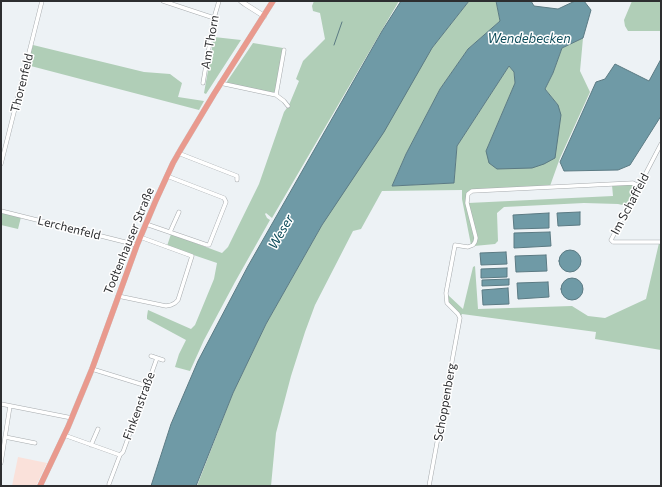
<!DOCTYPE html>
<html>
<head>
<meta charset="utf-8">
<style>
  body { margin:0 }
  #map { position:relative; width:662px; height:487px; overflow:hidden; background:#edf2f5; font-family:Commissioner,sans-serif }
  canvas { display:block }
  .frame { position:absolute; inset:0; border:2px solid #2d2e30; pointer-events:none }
</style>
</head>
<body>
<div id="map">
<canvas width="662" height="487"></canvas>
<div class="frame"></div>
</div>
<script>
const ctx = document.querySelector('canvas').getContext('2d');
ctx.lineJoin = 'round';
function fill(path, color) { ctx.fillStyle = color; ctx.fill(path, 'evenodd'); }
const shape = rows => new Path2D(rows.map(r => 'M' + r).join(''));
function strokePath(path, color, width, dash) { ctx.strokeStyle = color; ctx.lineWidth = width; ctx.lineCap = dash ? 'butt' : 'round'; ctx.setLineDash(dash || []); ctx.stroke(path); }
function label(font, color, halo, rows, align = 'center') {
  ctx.font = font + ' Commissioner,sans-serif'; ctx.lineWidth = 3; ctx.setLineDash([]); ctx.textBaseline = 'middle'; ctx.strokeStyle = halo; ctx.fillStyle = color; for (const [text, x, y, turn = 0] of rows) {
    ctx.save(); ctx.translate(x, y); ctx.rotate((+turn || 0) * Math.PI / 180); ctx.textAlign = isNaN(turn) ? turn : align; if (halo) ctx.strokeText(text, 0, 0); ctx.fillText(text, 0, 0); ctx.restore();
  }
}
const commercial = shape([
  [18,457,47,463,36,486,12,486]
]);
const green = shape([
  [314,1,399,1,272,218,266,213,265,214,267,218,270,220,235,282,204,340,190,371,175,367,179,354,186,340,147,319,147,316,148,310,191,329,195,325,214,279,217,263,167,246,171,234,222,253,228,247,259,184,284,112,289,105,299,81,296,79,303,61,325,39,320,13,313,11,312,6],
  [469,1,496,1,500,21,468,49,440,89,406,154,392,186,454,183,457,146,509,66,514,72,515,83,486,151,558,105,545,89,553,73,562,48,583,38,580,71,590,92,560,158,550,186,472,190,467,194,466,199,466,203,475,237,475,241,471,245,462,199,462,190,382,191,361,229,353,231,315,305,305,332,291,376,276,433,271,486,197,486,233,393,266,324,322,225,432,48],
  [632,1,661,1,661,31,628,31,625,26,624,20],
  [214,37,241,40,206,94,204,93],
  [253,43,283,48,276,91,272,93,226,83],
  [33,45,144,72,170,74,182,83,178,97,204,101,199,110,27,65],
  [632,184,635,190,627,206,618,204,584,203,504,207,497,213,498,241,495,244,474,246,476,242,468,203,613,196,612,185],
  [1,212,21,217,18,229,1,225],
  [659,243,661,244,661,350,595,339,596,332,462,314,461,316,447,302,448,295,463,309,473,267,475,266,478,309,572,306,588,316,605,318,646,299]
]);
const water = shape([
  [401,1,469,1,432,48,384,132,322,225,266,324,233,393,196,486,151,486,171,424,198,361,248,266,382,31,401,1],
  [496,1,531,1,534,6,558,9,575,1,584,1,591,10,583,38,562,48,553,73,545,89,558,105,561,115,555,158,544,164,532,168,497,169,489,163,486,151,515,83,514,72,509,66,457,146,454,183,392,186,406,154,440,89,468,49,500,21,496,1],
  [661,59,661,116,630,165,618,170,564,171,560,162,596,82,605,79,615,64,649,81,661,59],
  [580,212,580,225,558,226,557,213,580,212],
  [549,213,549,228,514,229,513,215,549,213],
  [550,232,551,246,514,248,514,233,550,232],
  '559 261a11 11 0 1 1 22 0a11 11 0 1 1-22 0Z',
  [506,252,507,264,481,265,480,253,506,252],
  [546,255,547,271,516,272,515,256,546,255],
  [507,268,507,277,481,278,481,269,507,268],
  '561 289a11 11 0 1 1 22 0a11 11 0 1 1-22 0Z',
  [509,279,509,285,482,286,482,280,509,279],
  [548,282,549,297,518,299,517,283,548,282],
  [508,288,509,304,483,305,482,290,508,288]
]);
const stream = shape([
  [334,45,342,22]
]);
const minor = shape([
  [163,1,214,18],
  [203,83,214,18,219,1],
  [220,83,276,95,284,101,288,106],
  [276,95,284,50],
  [661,144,611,240,613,242,661,242],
  [178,153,237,176,237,180],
  [1,164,42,1],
  [1,211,137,245],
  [146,224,207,245,209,245,226,202,224,198,167,176],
  [170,232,179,212],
  [118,296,166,306,171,305,175,303,178,300,192,256,140,237],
  [151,356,163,360],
  [92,369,147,386],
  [1,404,72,418],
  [64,435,120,455],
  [5,437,35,443],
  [91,445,98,429],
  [1,463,10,406],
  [109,484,120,455,123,452,157,358],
  [429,486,460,318,458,314,447,303,446,293,455,245,468,247,473,245,475,242,476,238,467,203,468,194,472,191,633,183,639,186]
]);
const tertiary = shape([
  [241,1,245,4,264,16]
]);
const primary = shape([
  [40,486,68,427,92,369,137,245,156,200,173,163,181,149,214,94,273,1]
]);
const streetNames = [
  ["Am Thorn",210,42,-80],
  ["Thorenfeld",22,83,-76],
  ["Im Schaffeld",630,204,-62],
  ["Lerchenfeld",69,228,14],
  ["Todtenhauser Straße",129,241,-68],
  ["Schoppenberg",445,402,-80],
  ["Finkenstraße",139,406,-70]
];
const waterNames = [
  ["Wendebecken",529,39],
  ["Weser",281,232,-60]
];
fill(commercial, '#fae1da');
fill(green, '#b0ceb7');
fill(water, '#6f9aa6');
strokePath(water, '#5b7a83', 1);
strokePath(stream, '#5b7a83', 1);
strokePath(minor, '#a7abae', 4.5);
strokePath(tertiary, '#a7abae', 5.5);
strokePath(primary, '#cdcdcd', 6);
strokePath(minor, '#fff', 3.5);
strokePath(tertiary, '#fff', 4.5);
strokePath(primary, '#e99a8e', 5.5);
label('12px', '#2d2e30', '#fff', streetNames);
label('italic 13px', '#104e5c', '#fff', waterNames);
</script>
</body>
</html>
